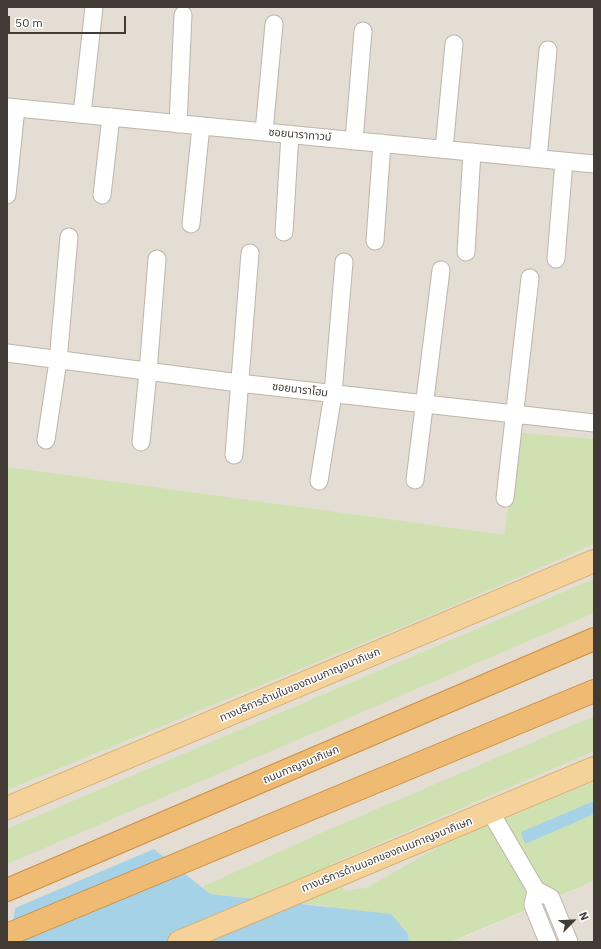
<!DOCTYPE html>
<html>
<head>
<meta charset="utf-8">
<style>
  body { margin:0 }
  #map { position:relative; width:601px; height:949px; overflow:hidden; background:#f0ece4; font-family:"IBM Plex Sans",sans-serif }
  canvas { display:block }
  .frame { position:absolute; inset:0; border:8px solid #423b35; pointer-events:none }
  .north { position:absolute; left:553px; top:901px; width:40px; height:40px; -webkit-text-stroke:3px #fff; paint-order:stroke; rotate:66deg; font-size:11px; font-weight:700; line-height:16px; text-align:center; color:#423b35 }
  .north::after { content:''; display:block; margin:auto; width:14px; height:18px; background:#423b35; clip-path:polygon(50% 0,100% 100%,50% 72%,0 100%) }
  .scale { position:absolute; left:8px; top:16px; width:118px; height:18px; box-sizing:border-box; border:2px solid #423b35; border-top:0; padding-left:5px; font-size:12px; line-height:14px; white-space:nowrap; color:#423b35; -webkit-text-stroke:3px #fff; paint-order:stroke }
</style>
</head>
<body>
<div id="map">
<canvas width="601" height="949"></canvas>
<div class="frame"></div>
<div class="north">N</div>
<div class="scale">50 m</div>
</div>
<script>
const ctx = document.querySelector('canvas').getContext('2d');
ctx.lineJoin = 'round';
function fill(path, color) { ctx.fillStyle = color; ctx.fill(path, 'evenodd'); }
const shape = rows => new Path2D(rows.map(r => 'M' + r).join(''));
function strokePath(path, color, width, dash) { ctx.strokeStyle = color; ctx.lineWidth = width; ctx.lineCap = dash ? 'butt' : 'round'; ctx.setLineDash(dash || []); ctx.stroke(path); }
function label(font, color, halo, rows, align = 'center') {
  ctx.font = font + ' "IBM Plex Sans","Noto Sans Thai",sans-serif'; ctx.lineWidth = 3; ctx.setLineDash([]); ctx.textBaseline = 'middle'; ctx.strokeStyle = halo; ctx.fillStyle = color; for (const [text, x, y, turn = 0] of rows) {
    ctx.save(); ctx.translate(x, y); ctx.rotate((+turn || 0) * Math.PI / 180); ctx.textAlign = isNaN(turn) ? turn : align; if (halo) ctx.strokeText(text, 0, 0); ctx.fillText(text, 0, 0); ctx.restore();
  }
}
const residential = shape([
  [7,7,594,7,594,797,259,942,7,942],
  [594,881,594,942,451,942,469,935]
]);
const green = shape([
  [522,433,594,439,594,544,443,610,7,790,7,467,504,535,519,438],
  [594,579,594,613,7,864,7,829],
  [594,716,594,751,331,864,344,891,366,888,456,837,594,782,594,881,451,942,409,942,408,934,328,906,210,894,202,887,319,834]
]);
const water = shape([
  [594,801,594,814,525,844,521,832],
  [154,849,210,894,391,914,408,934,409,942,11,942,15,908]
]);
const minor = shape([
  [7,107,594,164],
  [82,114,94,7],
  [178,124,183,15],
  [264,132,274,24],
  [354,141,363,31],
  [444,149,454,44],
  [538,158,548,50],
  [7,195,16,108],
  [102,195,111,117],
  [191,224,201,126],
  [284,232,290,134],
  [375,241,382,143],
  [466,252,472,152],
  [556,259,564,161],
  [7,353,239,383,594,423],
  [46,440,58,361,69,237],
  [141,442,148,372,157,259],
  [234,455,250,253],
  [415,480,441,270],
  [319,481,333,394,344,262],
  [505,498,530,278],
  [491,813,536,890,551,898,569,942],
  [536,890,533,905,548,942]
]);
const major = shape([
  [7,808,594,561],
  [179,942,594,768]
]);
const highway = shape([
  [7,890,594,639],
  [7,935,594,691]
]);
const streetNames = [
  ["ซอยนาราทาวน์",300,135,5],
  ["ซอยนาราโฮม",300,390,7],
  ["ทางบริการด้านในของถนนกาญจนาภิเษก",300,685,-23],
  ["ถนนกาญจนาภิเษก",301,765,-23],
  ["ทางบริการด้านนอกของถนนกาญจนาภิเษก",387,855,-22]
];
fill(residential, '#e4ddd3');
fill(green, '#cfe1b1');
fill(water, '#a6d2e8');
strokePath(minor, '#bdb5ab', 19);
strokePath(major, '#d6ad6c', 24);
strokePath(highway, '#cc8e42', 24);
strokePath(minor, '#fff', 17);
strokePath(major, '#f4d29a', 22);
strokePath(highway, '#efba71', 22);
label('11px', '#423b35', '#fff', streetNames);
</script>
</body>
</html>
